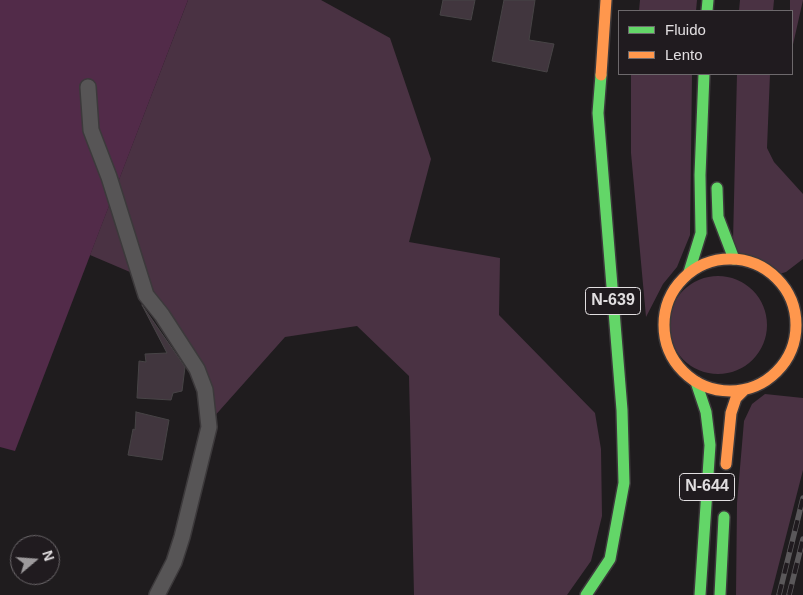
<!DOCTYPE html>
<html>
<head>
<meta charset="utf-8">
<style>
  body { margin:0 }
  #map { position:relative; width:803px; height:595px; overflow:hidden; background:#1f1c1e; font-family:Arial,sans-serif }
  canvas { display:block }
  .legend { position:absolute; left:618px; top:10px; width:175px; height:65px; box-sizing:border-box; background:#201b1f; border:1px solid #6d696c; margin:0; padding:6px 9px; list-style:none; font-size:15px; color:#e1dee0 }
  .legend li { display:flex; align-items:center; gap:10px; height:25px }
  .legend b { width:25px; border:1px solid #6d696c }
  .north { position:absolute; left:10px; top:535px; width:50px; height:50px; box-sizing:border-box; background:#201b1f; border:1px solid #6d696c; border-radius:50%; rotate:72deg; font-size:14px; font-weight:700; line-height:20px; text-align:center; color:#e1dee0 }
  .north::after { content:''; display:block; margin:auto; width:18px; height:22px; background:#9d9a9c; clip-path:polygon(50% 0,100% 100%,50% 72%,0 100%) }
</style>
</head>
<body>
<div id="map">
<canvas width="803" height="595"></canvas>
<ul class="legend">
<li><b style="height:6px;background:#63d668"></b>Fluido</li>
<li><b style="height:6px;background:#ff974d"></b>Lento</li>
</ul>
<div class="north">N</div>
</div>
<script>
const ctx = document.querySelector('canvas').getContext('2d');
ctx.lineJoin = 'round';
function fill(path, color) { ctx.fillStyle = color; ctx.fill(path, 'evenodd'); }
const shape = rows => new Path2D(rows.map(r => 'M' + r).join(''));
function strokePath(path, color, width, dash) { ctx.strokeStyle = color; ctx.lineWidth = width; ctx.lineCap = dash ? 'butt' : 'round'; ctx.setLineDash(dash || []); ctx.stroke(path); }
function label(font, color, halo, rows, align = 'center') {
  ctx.font = font + ' Arial,sans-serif'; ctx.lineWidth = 4; ctx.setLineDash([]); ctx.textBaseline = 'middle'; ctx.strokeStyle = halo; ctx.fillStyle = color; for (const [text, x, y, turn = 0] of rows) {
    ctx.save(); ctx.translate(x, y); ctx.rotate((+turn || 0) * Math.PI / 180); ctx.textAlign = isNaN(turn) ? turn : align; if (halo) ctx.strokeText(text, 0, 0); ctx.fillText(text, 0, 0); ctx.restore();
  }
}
const green = shape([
  [188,0,321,0,390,38,431,159,409,242,500,258,499,315,595,413,601,449,602,516,591,561,567,595,414,595,409,376,357,326,285,337,212,419,198,374,137,275,90,255],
  [640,0,697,0,696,11,639,11],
  [740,0,774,0,773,11,739,11],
  [790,0,803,0,792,49,792,11,790,11],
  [631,74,692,74,690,235,677,267,663,284,646,317,631,153],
  [737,74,770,74,767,148,774,162,803,194,803,259,786,272,773,276,758,272,742,261,733,241],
  '669 325a49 49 0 1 1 98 0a49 49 0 1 1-98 0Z',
  [765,394,803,398,803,470,771,595,736,595,737,503,744,421,752,404]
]);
const forest = shape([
  [0,0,188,0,15,451,0,447]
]);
const building = shape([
  [443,0,475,0,471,20,440,15,443,0],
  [504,0,535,0,529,40,554,44,547,72,492,61,504,0],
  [142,305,185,367,182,391,173,393,171,400,137,398,139,361,146,362,145,354,167,353,142,305],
  [136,412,169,420,162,460,128,455,133,429,135,430,136,412]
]);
const street = shape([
  [88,87,91,130,109,177,146,295,162,315,197,369,205,390,209,427,182,537,174,562,157,595]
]);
const fast = shape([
  [707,11,708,0],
  [717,188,718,217,734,259],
  [689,272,701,233,700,175,704,74],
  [696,382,706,412,710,445,700,595],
  [586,595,610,559,624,483,622,410,598,113,601,75],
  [720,595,724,517]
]);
const slow = shape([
  [601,75,606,0],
  '664 325a66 66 0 1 1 132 0a66 66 0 1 1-132 0Z',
  [726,464,731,413,736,398,744,390]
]);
const rail = shape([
  [779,595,803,498],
  [789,595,803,539]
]);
const shields = [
  [613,301,55],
  [707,487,55]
];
const shieldNames = [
  ["N-639",613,301],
  ["N-644",707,487]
];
fill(green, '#4a3243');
fill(forest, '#522b49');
fill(building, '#41363e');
strokePath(building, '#474446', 1);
strokePath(street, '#3c393b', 18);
strokePath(fast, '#3c393b', 14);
strokePath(slow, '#3c393b', 14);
strokePath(street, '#575556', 15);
strokePath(fast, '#63d668', 11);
strokePath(slow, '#ff974d', 11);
strokePath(rail, '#5a585a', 5.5);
strokePath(rail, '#201b1f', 4, [11]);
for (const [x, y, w] of shields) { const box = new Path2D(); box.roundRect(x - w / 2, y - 13.5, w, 27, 4); ctx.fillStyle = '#201b1f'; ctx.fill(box); strokePath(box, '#e1dee0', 1); }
label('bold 16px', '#e1dee0', null, shieldNames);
</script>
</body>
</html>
